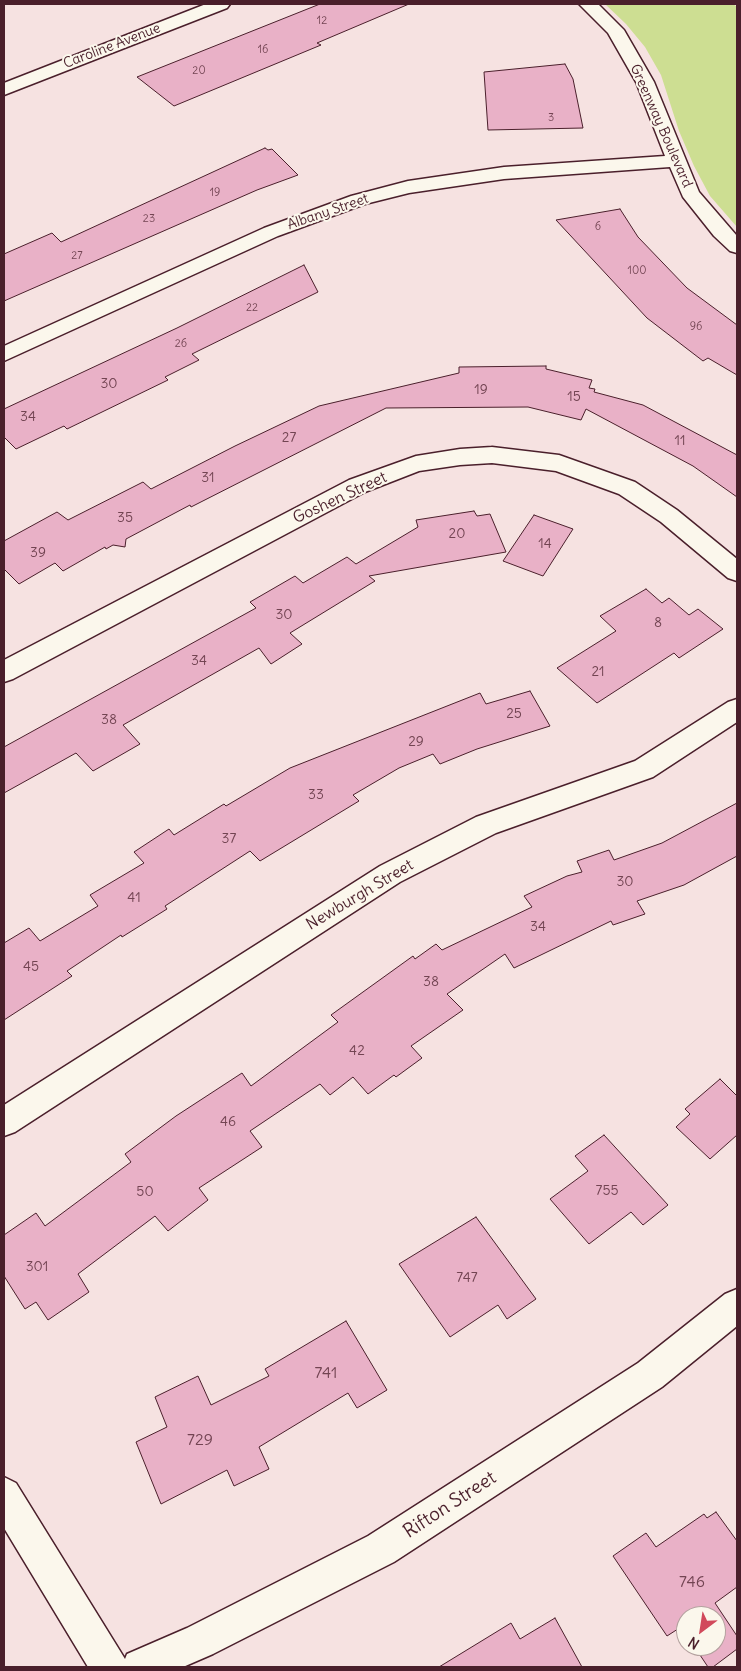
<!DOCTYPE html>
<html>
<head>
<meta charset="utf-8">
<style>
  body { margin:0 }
  #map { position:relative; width:741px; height:1671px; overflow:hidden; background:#f6e2e1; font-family:Delius,sans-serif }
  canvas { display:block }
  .frame { position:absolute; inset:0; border:5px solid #4a1f2b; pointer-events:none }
  .north { position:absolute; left:676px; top:1606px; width:50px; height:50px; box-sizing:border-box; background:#fbf7ec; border:1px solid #b4a19f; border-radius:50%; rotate:211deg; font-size:14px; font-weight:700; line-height:20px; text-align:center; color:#4a1f2b }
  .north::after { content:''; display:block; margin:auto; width:18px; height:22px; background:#d1495b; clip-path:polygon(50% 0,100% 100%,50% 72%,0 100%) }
</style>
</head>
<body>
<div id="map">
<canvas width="741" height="1671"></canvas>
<div class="frame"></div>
<div class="north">N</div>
</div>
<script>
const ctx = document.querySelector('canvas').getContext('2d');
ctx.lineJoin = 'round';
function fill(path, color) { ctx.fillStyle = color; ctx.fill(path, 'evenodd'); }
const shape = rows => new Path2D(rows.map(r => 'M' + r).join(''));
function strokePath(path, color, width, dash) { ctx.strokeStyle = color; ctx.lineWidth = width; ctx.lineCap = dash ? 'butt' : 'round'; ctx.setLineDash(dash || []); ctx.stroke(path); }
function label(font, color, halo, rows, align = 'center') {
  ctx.font = font + ' Delius,sans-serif'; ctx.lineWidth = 4; ctx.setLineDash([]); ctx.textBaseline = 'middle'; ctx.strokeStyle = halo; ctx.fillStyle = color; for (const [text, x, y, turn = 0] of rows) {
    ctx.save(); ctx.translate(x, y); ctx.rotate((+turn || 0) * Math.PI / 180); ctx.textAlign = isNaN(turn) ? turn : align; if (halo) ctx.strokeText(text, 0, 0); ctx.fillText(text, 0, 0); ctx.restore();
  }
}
const green = shape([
  [605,4,733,4,737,7,737,227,710,196,694,166,679,131,661,75,645,47,626,24]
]);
const building = shape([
  [320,4,409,4,317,43,321,45,174,106,137,77,320,4],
  [565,64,573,79,583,128,488,130,484,72,565,64],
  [265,148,268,150,272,149,298,175,257,190,4,301,4,254,52,233,61,242,265,148],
  [620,209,638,237,687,288,737,325,737,375,708,358,703,361,647,318,556,220,620,209],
  [304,265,318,292,192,354,199,360,165,377,168,380,67,429,64,426,16,449,4,437,4,409,177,328,304,265],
  [546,366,546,369,592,380,589,388,595,389,594,392,643,405,737,455,737,497,693,466,586,409,581,420,528,407,386,408,191,507,190,505,126,539,125,547,113,545,106,549,105,547,63,571,55,563,19,584,4,569,4,541,57,512,68,520,143,482,151,489,235,446,319,406,459,373,459,367,546,366],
  [474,511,477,516,490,514,506,552,369,576,375,581,290,633,302,644,271,664,259,648,123,725,140,744,93,771,76,753,4,793,4,747,256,608,250,602,295,576,303,583,347,557,356,564,418,527,416,520,474,511],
  [534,515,573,529,543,576,503,561,534,515],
  [646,589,662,603,669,598,689,615,698,609,723,629,679,658,674,653,597,703,557,668,616,631,600,616,646,589],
  [530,691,550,726,477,749,440,764,433,754,399,768,353,795,359,801,260,861,250,851,165,906,167,909,122,937,121,935,67,971,72,976,4,1020,4,943,29,928,40,941,98,906,90,895,144,863,134,852,169,829,174,835,224,804,226,806,290,768,480,693,486,704,530,691],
  [737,803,737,856,684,885,637,901,645,914,613,925,611,921,514,968,505,954,447,994,463,1010,411,1046,422,1058,396,1077,394,1075,368,1094,353,1077,330,1095,320,1084,250,1131,262,1147,199,1188,208,1200,168,1231,155,1216,78,1274,89,1292,48,1320,36,1302,25,1309,4,1276,4,1235,36,1213,45,1226,131,1162,125,1154,176,1116,242,1073,251,1086,338,1022,331,1015,413,956,415,959,436,944,442,950,532,907,524,896,567,876,582,872,577,861,609,850,614,860,662,843,737,803],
  [720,1079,737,1096,737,1135,710,1159,676,1127,690,1114,685,1109,720,1079],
  [604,1135,668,1205,643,1225,631,1212,589,1244,550,1199,588,1171,575,1156,604,1135],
  [476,1217,536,1299,507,1319,498,1305,450,1337,399,1264,476,1217],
  [346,1321,387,1390,357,1408,348,1393,259,1447,269,1469,234,1486,227,1470,161,1504,136,1442,167,1427,155,1397,198,1376,211,1405,269,1376,265,1369,346,1321],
  [716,1512,737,1541,737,1587,715,1603,737,1636,737,1649,713,1667,708,1667,694,1646,716,1646,716,1616,686,1616,686,1635,681,1627,667,1636,613,1556,646,1533,656,1547,704,1514,707,1518,716,1512],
  [555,1618,582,1667,439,1667,511,1623,520,1639,555,1618]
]);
const street = shape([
  [206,4,230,4,227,8,4,95,4,83,206,4],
  [579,4,598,4,624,30,654,82,699,192,737,236,737,253,730,251,714,236,683,197,670,167,504,179,409,193,365,204,278,236,4,361,4,346,264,228,351,196,408,181,504,167,665,156,636,82,608,33,579,4],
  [492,447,559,455,635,482,677,510,737,559,737,581,728,578,661,522,619,494,556,471,492,463,460,465,419,471,365,492,13,679,4,682,4,660,349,480,416,456,460,449,492,447],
  [737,699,737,722,653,777,496,833,400,882,15,1132,4,1136,4,1105,380,866,476,817,635,761,728,702,737,699],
  [737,1289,737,1326,662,1387,394,1562,213,1654,183,1667,88,1667,4,1528,4,1477,16,1483,125,1659,127,1654,187,1628,368,1536,638,1363,725,1294,737,1289]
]);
const farNumbernames = [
  ["12",322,21],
  ["16",263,50],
  ["20",199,71],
  ["3",551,118],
  ["19",215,193],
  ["23",149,219],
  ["6",598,227],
  ["27",77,256],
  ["100",637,271],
  ["22",252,308],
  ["96",696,327],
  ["26",181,344]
];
const farStreetnames = [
  ["Caroline Avenue",112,46,-21],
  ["Greenway Boulevard",661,126,66],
  ["Albany Street",328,212,-19]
];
const numberNames = [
  ["30",109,384],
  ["19",481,390],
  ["15",574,397],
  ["34",28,417],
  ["27",289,438],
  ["11",680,441],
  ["31",208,478],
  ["35",125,518],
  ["20",457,534],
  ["14",545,544],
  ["39",38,553],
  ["30",284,615],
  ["8",658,623],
  ["34",199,661],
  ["21",598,672],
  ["25",514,714],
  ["38",109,720],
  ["29",416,742],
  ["33",316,795],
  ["37",229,839],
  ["30",625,882],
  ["41",134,898],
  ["34",538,927],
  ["45",31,967],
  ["38",431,982],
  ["42",357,1051],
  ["46",228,1122],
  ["755",607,1191],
  ["50",145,1192],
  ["301",37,1267],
  ["747",467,1278]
];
const streetNames = [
  ["Goshen Street",340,498,-25],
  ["Newburgh Street",360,895,-31]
];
const nearNumbernames = [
  ["741",326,1373],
  ["729",200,1440],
  ["746",692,1582]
];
const nearStreetnames = [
  ["Rifton Street",450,1505,-33]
];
fill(green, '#cdde92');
fill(building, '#e9b1c7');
strokePath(building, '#4a1f2b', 1);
strokePath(street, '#4a1f2b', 3);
fill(street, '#fbf7ec');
label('11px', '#724452', null, farNumbernames);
label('14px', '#4a1f2b', '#fbf7ec', farStreetnames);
label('14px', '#724452', null, numberNames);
label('16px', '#4a1f2b', '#fbf7ec', streetNames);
label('16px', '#724452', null, nearNumbernames);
label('19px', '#4a1f2b', '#fbf7ec', nearStreetnames);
</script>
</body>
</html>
